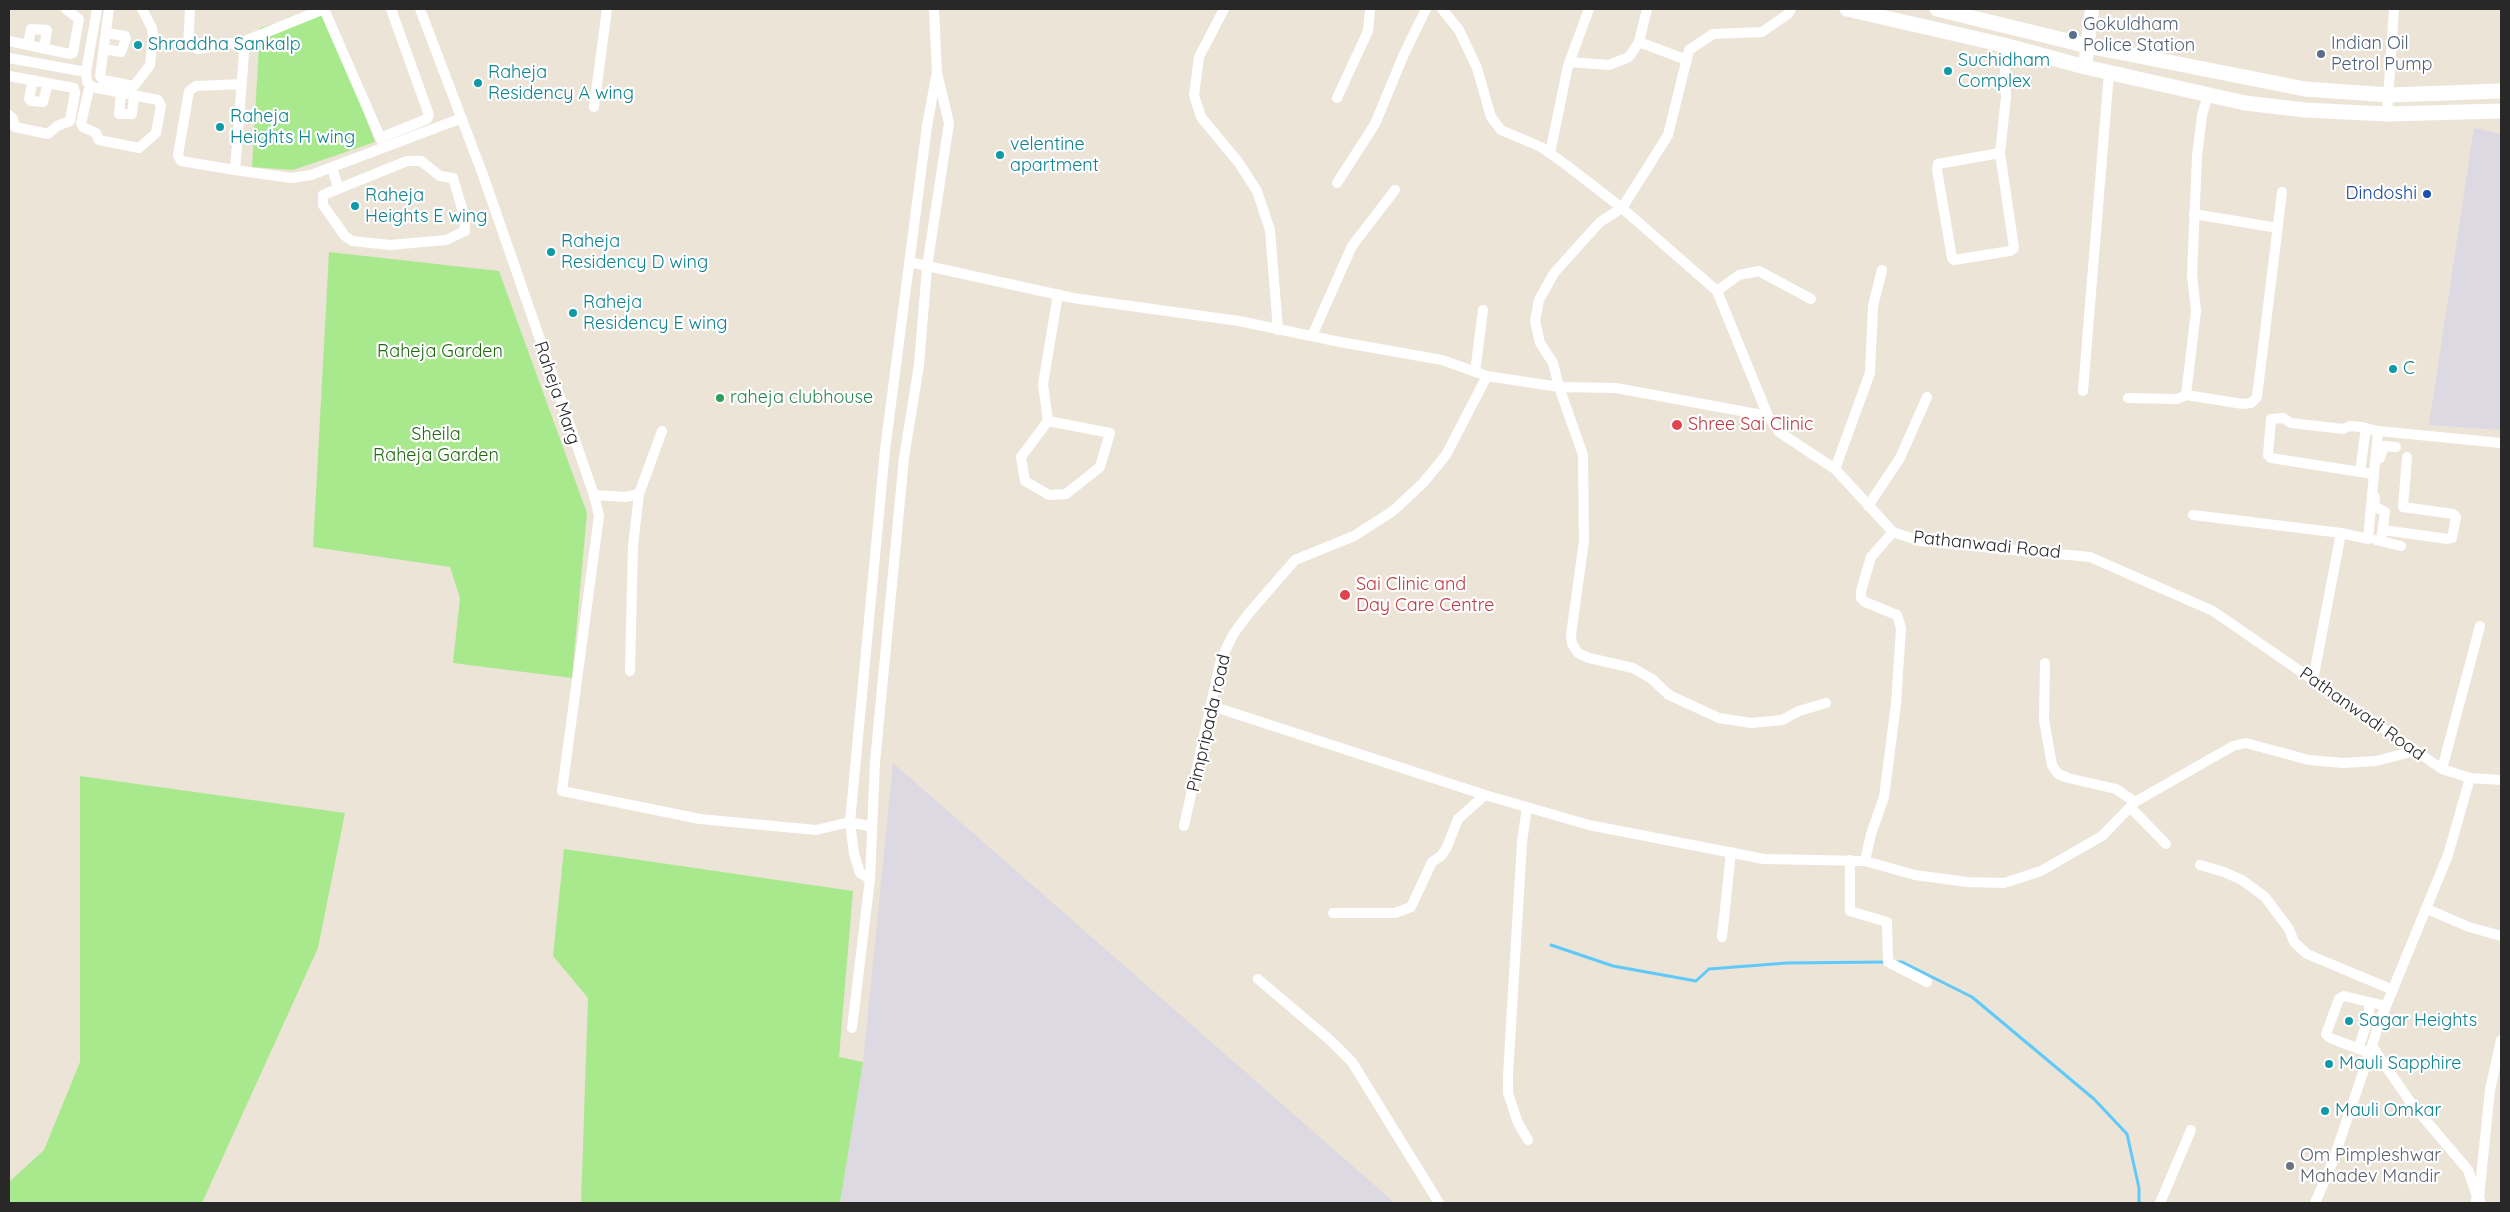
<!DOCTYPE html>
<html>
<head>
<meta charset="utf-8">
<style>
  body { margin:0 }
  #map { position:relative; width:2510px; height:1212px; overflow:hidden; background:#ece4d7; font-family:Quicksand,sans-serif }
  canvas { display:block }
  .frame { position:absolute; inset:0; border:10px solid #282828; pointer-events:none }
</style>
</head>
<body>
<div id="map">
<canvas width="2510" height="1212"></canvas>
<div class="frame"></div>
</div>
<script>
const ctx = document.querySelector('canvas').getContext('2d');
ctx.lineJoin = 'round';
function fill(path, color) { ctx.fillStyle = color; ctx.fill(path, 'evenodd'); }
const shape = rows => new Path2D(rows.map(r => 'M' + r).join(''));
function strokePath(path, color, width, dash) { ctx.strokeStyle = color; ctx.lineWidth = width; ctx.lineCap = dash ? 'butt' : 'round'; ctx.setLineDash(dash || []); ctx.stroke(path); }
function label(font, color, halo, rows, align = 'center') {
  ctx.font = font + ' Quicksand,sans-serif'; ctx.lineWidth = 4.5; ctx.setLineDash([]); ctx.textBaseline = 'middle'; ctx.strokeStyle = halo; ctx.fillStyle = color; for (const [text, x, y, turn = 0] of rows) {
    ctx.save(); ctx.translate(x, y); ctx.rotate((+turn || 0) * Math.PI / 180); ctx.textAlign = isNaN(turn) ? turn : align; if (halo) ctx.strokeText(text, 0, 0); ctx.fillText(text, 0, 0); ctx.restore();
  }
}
const industrial = shape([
  [2474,128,2501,134,2501,430,2429,425],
  [893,763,1395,1203,840,1203,863,1062]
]);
const green = shape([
  [324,9,375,142,293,170,252,167,260,28],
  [329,252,499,271,587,513,572,678,453,663,460,598,450,567,313,547],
  [80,776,345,813,318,948,202,1203,9,1203,9,1182,44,1150,80,1062],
  [564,849,853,891,839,1057,863,1062,840,1203,581,1203,588,998,553,956]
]);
const stream = shape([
  [1551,945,1613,966,1696,981,1709,969,1787,963,1886,962],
  [1895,962,1902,962,1972,997,2094,1099,2127,1134,2139,1188,2139,1203]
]);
const minor = shape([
  [109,9,100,76,103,80,134,86,150,65,153,37,152,28,142,9],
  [190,9,188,46,198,49,245,41],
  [324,9,245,41,235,170,291,178,311,175,462,118],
  [324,9,383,144],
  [420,9,483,175,594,495,599,516,562,791,700,819,816,830,850,822,872,827],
  [1224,9,1199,57,1194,95,1201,117,1239,163,1257,191,1270,230,1278,330],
  [1442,9,1459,30,1477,68,1491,117,1501,130,1541,147,1565,164,1622,208,1717,291,1768,416,1779,432,1835,469,1893,532,1920,541,2090,557,2213,611,2442,769,2470,778,2501,780],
  [1791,9,1788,14,1762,32,1713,34,1689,50,1668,135,1622,208,1600,222,1554,273,1539,300,1535,321,1540,343,1553,363,1559,387,1583,455,1584,541,1571,635,1572,644,1578,653,1589,658,1633,668,1652,679,1669,695,1719,718,1751,723,1782,720,1799,711,1826,703],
  [9,41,70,54,73,53,79,19,66,9],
  [1639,42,1687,60],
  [28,45,31,29,47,30,44,49],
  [105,49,121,52,126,39,125,36,106,33],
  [9,58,86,72,97,9],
  [1570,62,1609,65,1629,57,1639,42,1647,9],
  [86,72,87,82,92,87,158,100,161,106,156,133,139,148,99,140,96,133,83,127,81,123,90,85],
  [9,76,74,88,75,93,70,121,57,126,48,134,15,127,13,119,9,115],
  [33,80,29,99,31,101,43,102,48,83],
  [121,93,119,114,132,114,134,96],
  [1337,98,1368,31,1370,9],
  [594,107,607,9],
  [2387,114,2394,9],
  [380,138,427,119,429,115,391,9],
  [1550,153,1568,66,1589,9],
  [2000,153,1938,164,1937,170,1952,258,1954,260,2010,251,2014,248,2000,153,2006,97,2004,45],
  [407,161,421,161,440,176,453,178,464,215,465,231,446,240,390,245,352,241,345,236,323,205,323,195,407,161],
  [332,168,338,187],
  [235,170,181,161,178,155,189,91,196,86,242,84],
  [1337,183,1375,124,1404,54,1426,9],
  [2194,214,2278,228],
  [909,262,1073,298,1239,321,1340,342,1442,360,1487,376,1559,387,1616,388,1768,416],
  [1717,291,1739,275,1759,271,1811,299],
  [1312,336,1352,246,1395,190],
  [1475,372,1483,310],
  [2083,391,2109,72],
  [2186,395,2243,404,2251,403,2257,397,2282,192],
  [2128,398,2177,399,2186,395,2196,311,2192,275,2197,156,2202,115,2208,96],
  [1048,421,1021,457,1025,481,1049,495,1066,494,1100,467,1110,433,1048,421,1043,384,1058,294],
  [2380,458,2384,446,2396,447],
  [2361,465,2366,428],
  [1835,469,1870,373,1873,306,1882,270],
  [2373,474,2271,458,2268,455,2271,419,2283,418,2291,423,2343,429,2350,426,2362,427,2378,431],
  [594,495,625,497,639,494,662,431],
  [2375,497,2374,506,2385,512,2381,541],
  [1868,506,1900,458,1927,397],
  [2193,515,2341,533,2368,539,2378,431,2501,443],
  [2383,530,2448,539,2452,538,2456,517,2453,514,2403,507,2407,457],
  [2376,540,2401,546],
  [2045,663,2044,720,2052,765,2058,774,2068,778,2116,789,2135,802],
  [630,671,633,546,639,494],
  [2313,680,2341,533],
  [1212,706,1485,795,1589,825,1764,859,1865,861,1915,875,1967,882,2004,883,2041,871,2102,836,2135,802,2233,746,2246,743,2309,760,2343,763,2376,761,2415,751],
  [2442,769,2480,626],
  [2470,778,2448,855,2379,1023,2372,1046,2411,1103,2468,1170,2478,1200],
  [1527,807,1522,842,1508,1075,1508,1093,1518,1123,1528,1140],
  [2130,807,2166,844],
  [1184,826,1221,659,1234,633,1249,613,1295,560,1354,536,1393,511,1423,483,1446,455,1487,376],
  [1850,860,1850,911,1887,922,1888,962,1927,982],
  [1865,861,1871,834,1884,797,1896,704,1901,628,1897,615,1865,602,1861,598,1861,591,1871,557,1893,532],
  [2200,865,2224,872,2242,880,2265,897,2289,929,2294,942,2307,954,2393,990],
  [870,879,860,873,854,854,850,822,885,450,927,126,936,77],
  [2427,909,2469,927,2501,936],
  [1333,913,1395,913,1411,907,1432,862,1441,856,1447,847,1458,819,1485,795],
  [1722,937,1731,852],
  [1258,979,1331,1041,1352,1062,1439,1203],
  [852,1028,870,879,875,762,904,458,919,365,927,267,949,123,937,73,934,9],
  [2358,1049,2369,1017,2369,1002],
  [2370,1053,2330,1038,2326,1034,2339,999,2344,996,2386,1006],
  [2479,1197,2490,1090,2501,1040],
  [2160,1203,2191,1130],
  [2315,1203,2333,1161,2372,1046]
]);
const tertiary = shape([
  [2085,67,2092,9],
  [2478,1203,2478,1200]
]);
const secondary = shape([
  [1847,9,2004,45,2085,67,2245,103,2305,110,2387,114,2501,111],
  [1937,9,2088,46,2305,89,2390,95,2501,91]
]);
const markers = [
  [2073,35,5,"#5c6f8a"],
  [138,45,5,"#0f9aa8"],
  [2321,54,5,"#5c6f8a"],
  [1948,71,5,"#0f9aa8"],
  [478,83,5,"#0f9aa8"],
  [220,127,5,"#0f9aa8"],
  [1000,155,5,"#0f9aa8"],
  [2427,194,5,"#1a4fb4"],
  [355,206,5,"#0f9aa8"],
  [551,252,5,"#0f9aa8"],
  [573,313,5,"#0f9aa8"],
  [2393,369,5,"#0f9aa8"],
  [720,398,5,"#2e9e5b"],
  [1677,425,6,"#e0444e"],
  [1345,595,6,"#e0444e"],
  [2349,1021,5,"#0f9aa8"],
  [2329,1064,5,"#0f9aa8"],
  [2325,1111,5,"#0f9aa8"],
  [2290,1166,5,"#6b7280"]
];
const serviceNames = [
  ["Gokuldham",2083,25],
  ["Police Station",2083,46],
  ["Indian Oil",2331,44],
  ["Petrol Pump",2331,65]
];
const cultureNames = [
  ["Shraddha Sankalp",148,45],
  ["Suchidham",1958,61],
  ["Complex",1958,82],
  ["Raheja",488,73],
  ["Residency A wing",488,94],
  ["Raheja",230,117],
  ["Heights H wing",230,138],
  ["velentine",1010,145],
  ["apartment",1010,166],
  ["Raheja",365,196],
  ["Heights E wing",365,217],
  ["Raheja",561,242],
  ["Residency D wing",561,263],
  ["Raheja",583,303],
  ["Residency E wing",583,324],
  ["C",2403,369],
  ["Sagar Heights",2359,1021],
  ["Mauli Sapphire",2339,1064],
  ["Mauli Omkar",2335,1111]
];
const transitNames = [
  ["Dindoshi",2417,194]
];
const parkNames = [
  ["Raheja Garden",440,352],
  ["Sheila",436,435],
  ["Raheja Garden",436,456]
];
const streetNames = [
  ["Raheja Marg",557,393,71],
  ["Pathanwadi Road",1987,545,6],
  ["Pathanwadi Road",2362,714,35],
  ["Pimpripada road",1209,723,-77]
];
const leisureNames = [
  ["raheja clubhouse",730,398]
];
const healthNames = [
  ["Shree Sai Clinic",1688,425],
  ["Sai Clinic and",1356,585],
  ["Day Care Centre",1356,606]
];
const worshipNames = [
  ["Om Pimpleshwar",2300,1156],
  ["Mahadev Mandir",2300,1177]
];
fill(industrial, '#dcd9e3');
fill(green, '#a8e98e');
strokePath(stream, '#5fc9f9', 3);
strokePath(minor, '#fff', 10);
strokePath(tertiary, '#fff', 14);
strokePath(secondary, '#fff', 15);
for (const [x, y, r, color] of markers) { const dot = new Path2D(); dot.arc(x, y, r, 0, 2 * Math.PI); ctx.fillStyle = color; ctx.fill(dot); strokePath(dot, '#fff', 2); }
label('18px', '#4e5e75', '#fff', serviceNames, 'left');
label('18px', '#0d838f', '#fff', cultureNames, 'left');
label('18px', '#164399', '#fff', transitNames, 'right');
label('18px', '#206a12', '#fff', parkNames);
label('18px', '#282828', '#fff', streetNames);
label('18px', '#27864d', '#fff', leisureNames, 'left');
label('18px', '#be3a42', '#fff', healthNames, 'left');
label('18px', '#5b616d', '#fff', worshipNames, 'left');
</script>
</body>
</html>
